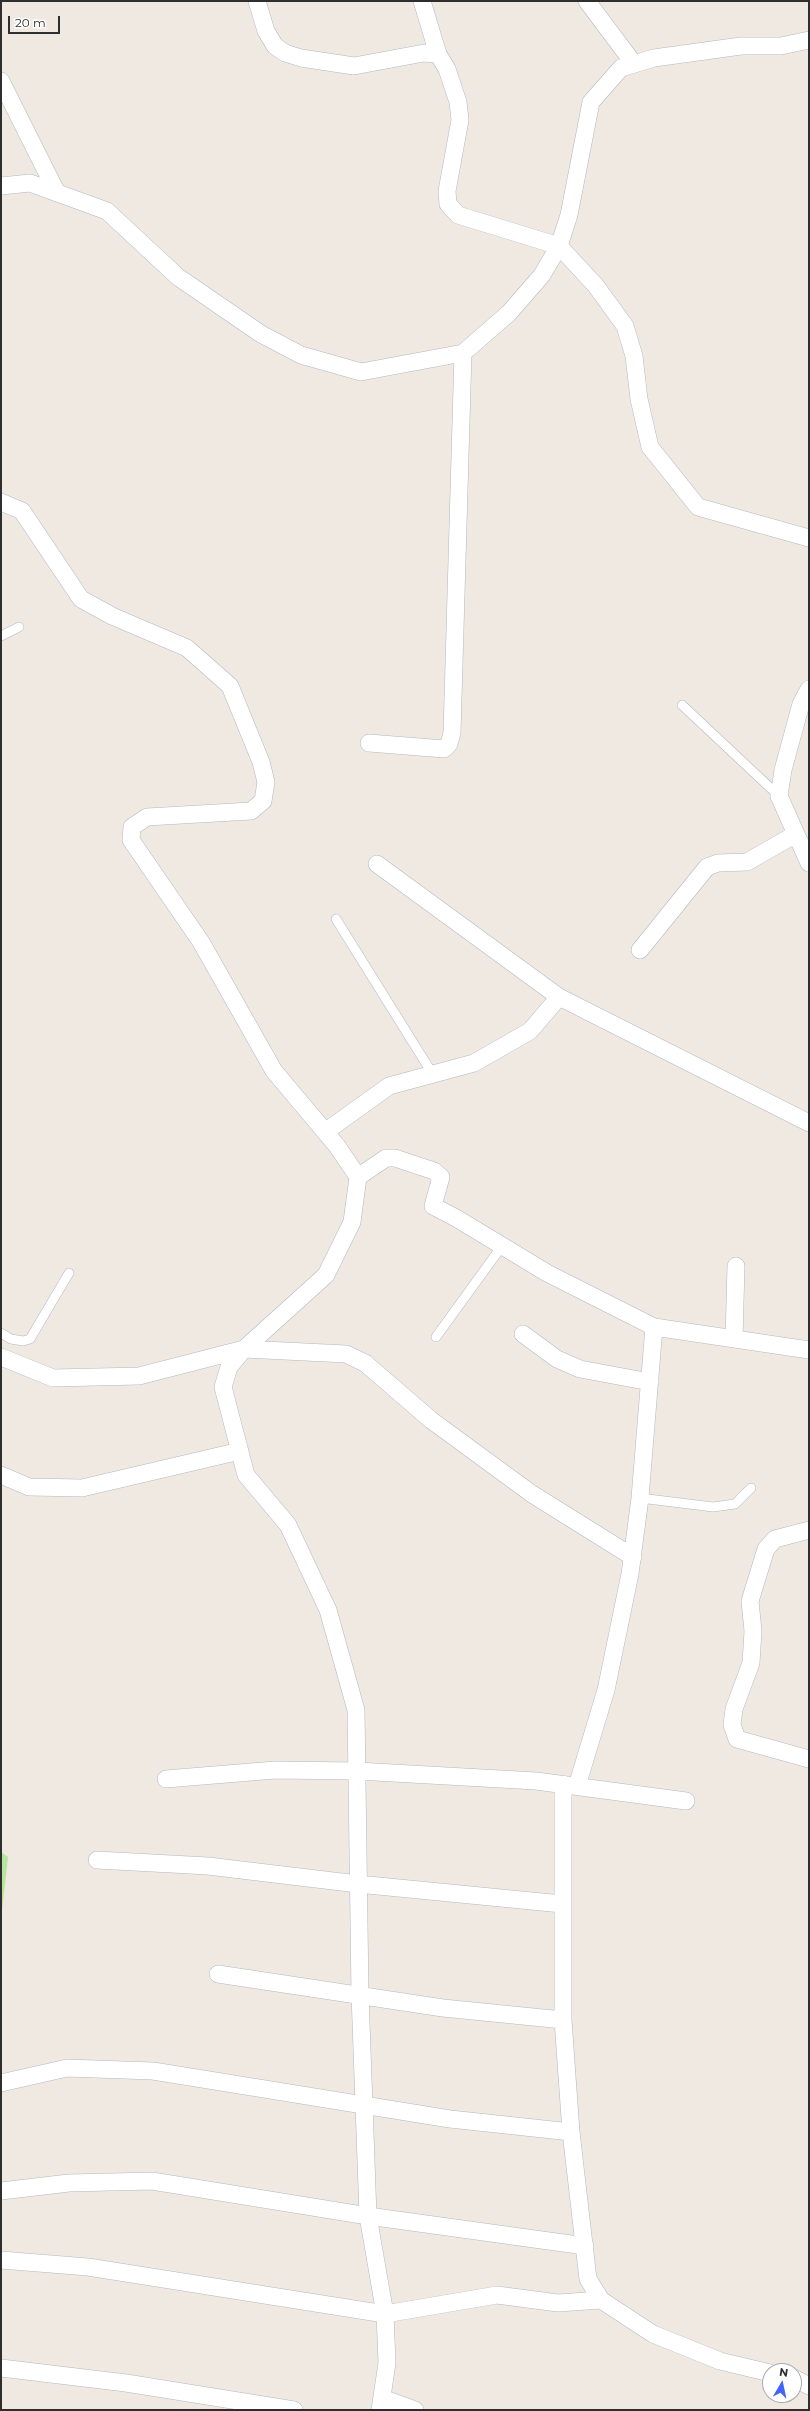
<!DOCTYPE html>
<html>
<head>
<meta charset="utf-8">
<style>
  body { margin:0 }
  #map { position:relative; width:810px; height:2411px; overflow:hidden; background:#efe9e1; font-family:Montserrat,sans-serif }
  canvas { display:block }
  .frame { position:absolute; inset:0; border:2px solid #2e2e2e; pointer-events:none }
  .north { position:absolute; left:762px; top:2363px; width:40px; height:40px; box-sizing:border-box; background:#fff; border:1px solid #ababab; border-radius:50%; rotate:9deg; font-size:11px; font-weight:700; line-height:16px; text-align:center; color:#2e2e2e }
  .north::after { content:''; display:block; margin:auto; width:14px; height:18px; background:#4264fb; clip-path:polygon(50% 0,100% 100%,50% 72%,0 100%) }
  .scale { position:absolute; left:8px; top:16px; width:52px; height:18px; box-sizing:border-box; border:2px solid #2e2e2e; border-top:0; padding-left:5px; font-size:12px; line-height:14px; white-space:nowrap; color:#2e2e2e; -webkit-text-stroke:3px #fff; paint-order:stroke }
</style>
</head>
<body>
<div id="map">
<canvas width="810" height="2411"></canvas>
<div class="frame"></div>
<div class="north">N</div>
<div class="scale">20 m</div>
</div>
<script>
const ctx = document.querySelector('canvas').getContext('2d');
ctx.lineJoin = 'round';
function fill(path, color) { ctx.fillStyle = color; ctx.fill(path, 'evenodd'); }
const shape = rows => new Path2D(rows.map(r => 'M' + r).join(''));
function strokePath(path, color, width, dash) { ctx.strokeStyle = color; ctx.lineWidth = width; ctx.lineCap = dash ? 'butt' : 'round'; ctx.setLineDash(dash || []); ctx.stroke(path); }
const green = shape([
  [1,1852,8,1857,1,1919]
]);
const lane = shape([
  [1,636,19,627],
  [682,705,779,796],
  [336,919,432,1073],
  [1,1333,11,1339,23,1341,30,1339,69,1273],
  [436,1337,502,1246],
  [640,1498,713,1507,735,1504,751,1488]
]);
const street = shape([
  [257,1,266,31,275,46,285,53,301,58,354,66,424,53,438,54,447,69,458,102,460,120,447,191,448,204,458,215,559,246,596,286,625,326,634,356,639,399,650,447,698,507,809,538],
  [422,1,438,54],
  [587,1,634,64],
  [1,81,57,193],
  [1,186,30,183,107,211,178,277,261,334,301,355,361,372,463,353,509,313,542,275,559,246,569,215,591,102,621,68,654,58,741,46,781,46,809,40],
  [1,502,22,511,81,599,112,616,187,648,230,686,261,762,266,782,263,801,251,811,147,817,132,827,131,840,201,942,274,1071,337,1146,358,1177,352,1222,326,1275,244,1349,229,1367,223,1387,246,1475,288,1525,328,1610,356,1710,360,1994,368,2216,385,2314,387,2363,380,2410],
  [809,689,801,704,783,770,779,796,809,863],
  [369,743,444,749,449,744,452,733,463,353],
  [640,950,707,867,718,863,747,862,796,834],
  [559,997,809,1123],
  [325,1132,389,1086,474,1063,530,1031,559,997,377,864],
  [358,1177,386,1158,395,1158,434,1171,441,1177,433,1206,456,1218,547,1273,654,1327,809,1350],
  [523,1334,557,1359,580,1369,650,1382],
  [734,1339,736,1266],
  [1,1357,53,1378,139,1376,244,1349,346,1354,365,1363,431,1420,532,1494,633,1557],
  [1,1475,29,1487,82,1488,240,1451],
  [809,1530,775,1539,766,1549,750,1601,753,1631,751,1663,734,1709,732,1725,737,1739,809,1759],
  [166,1779,275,1770,357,1771,536,1781,686,1801],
  [563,1784,563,2020,571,2132,588,2279,601,2300,653,2334,720,2361,770,2373],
  [577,1786,606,1690,630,1574,640,1498,654,1327],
  [97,1860,208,1866,358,1884,562,1904],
  [218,1974,443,2008,563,2020],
  [1,2083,67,2068,153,2071,450,2119,571,2132],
  [1,2191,69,2183,152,2181,368,2216,585,2246],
  [1,2260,88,2267,385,2314,497,2295,558,2303,601,2300],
  [1,2368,126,2383,294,2410],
  [794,2378,809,2386],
  [382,2398,415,2410]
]);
fill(green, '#b6e59e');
strokePath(lane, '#b4b7c1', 10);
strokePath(street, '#b4b7c1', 18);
strokePath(lane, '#fff', 9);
strokePath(street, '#fff', 17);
</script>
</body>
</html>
